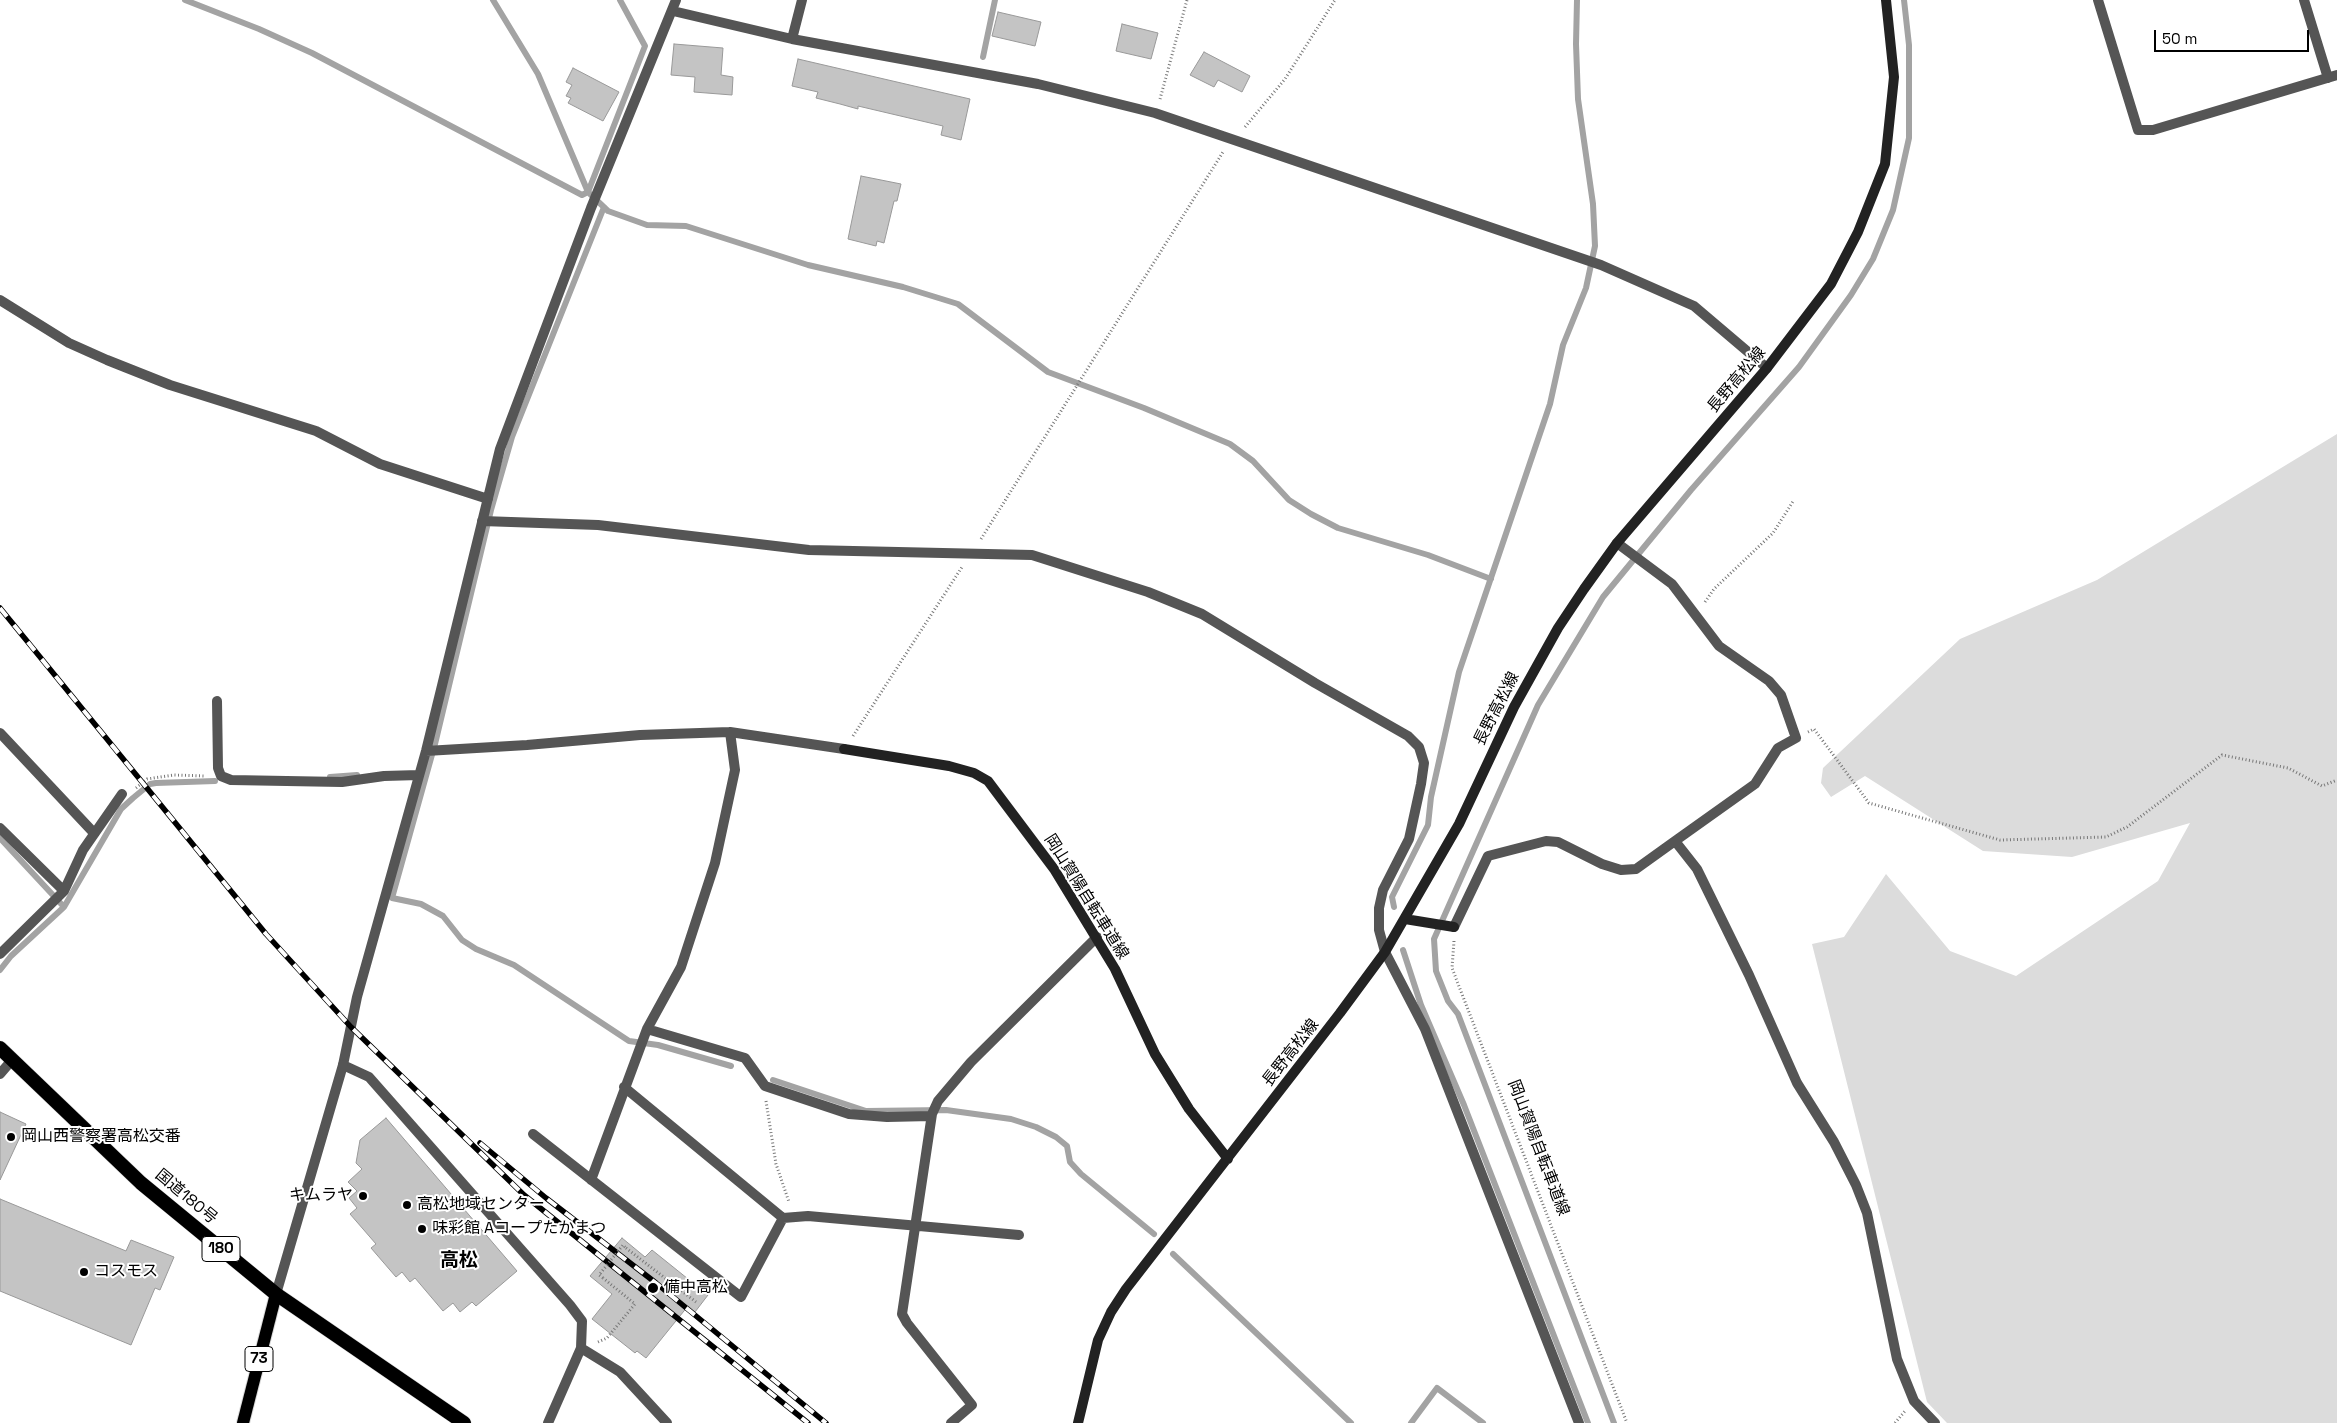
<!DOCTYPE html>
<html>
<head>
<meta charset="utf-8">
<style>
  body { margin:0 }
  #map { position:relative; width:2337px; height:1423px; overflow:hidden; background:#fff; font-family:"Space Grotesk",sans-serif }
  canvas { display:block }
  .scale { position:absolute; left:2154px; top:30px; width:155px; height:22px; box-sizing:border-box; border:2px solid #000; border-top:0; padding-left:6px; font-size:15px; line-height:18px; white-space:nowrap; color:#000; -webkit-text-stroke:4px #fff; paint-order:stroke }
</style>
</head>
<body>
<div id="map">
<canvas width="2337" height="1423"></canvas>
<div class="scale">50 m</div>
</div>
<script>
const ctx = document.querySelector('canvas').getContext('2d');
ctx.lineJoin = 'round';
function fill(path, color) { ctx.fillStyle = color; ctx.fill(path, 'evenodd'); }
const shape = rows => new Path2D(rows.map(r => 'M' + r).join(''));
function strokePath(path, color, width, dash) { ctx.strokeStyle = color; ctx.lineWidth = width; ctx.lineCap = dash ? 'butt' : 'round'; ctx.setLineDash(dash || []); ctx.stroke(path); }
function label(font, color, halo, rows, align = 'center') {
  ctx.font = font + ' "Space Grotesk","Noto Sans JP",sans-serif'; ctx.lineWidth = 4; ctx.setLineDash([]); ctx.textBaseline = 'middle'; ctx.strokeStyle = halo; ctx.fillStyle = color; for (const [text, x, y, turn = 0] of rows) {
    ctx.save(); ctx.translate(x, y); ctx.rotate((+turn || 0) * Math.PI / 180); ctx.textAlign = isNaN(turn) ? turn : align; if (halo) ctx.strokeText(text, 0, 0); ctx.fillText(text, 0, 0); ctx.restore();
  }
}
const green = shape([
  [2337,434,2337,1423,1947,1423,1927,1402,1812,944,1844,937,1886,874,1950,951,2016,976,2158,881,2190,823,2072,857,1983,851,1865,776,1831,797,1821,783,1823,768,1960,639,2097,580]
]);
const stream = shape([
  [185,0,259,29,312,53,582,195,588,192,645,46,620,0],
  [493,0,538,74,588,192,608,211,647,225,686,226,808,265,903,287,958,304,1048,372,1144,408,1230,444,1253,461,1289,500,1311,514,1338,528,1428,555,1491,579],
  [983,57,995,0],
  [604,207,512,437,491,510,435,744,392,898,421,904,443,916,462,940,476,949,514,965,629,1041,658,1045,731,1066],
  [330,777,357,775],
  [0,838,64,907,11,956,0,970],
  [64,907,121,809,133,798,150,784,156,783,215,781],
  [1394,907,1392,897,1428,825,1431,797,1459,672,1550,404,1563,345,1586,288,1595,246,1593,204,1578,99,1576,44,1577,0],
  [1403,950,1421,1005,1464,1105,1588,1423],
  [773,1080,866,1111,946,1110,1011,1119,1036,1127,1056,1137,1067,1146,1070,1162,1081,1174,1154,1234],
  [1173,1254,1351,1423],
  [1411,1423,1437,1388,1483,1423],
  [1614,1423,1458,1014,1448,1001,1436,971,1434,939,1538,705,1603,597,1691,490,1799,367,1851,295,1873,259,1893,210,1909,138,1909,45,1904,0]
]);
const building = shape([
  [998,12,1041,22,1035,46,992,36,998,12],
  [1122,24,1158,33,1151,59,1116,51,1122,24],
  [674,44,723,48,721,75,733,77,732,95,694,92,695,77,671,75,674,44],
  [1204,52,1250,76,1242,92,1218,80,1214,87,1190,75,1204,52],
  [798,59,970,99,961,140,941,135,943,126,858,106,858,109,840,104,816,98,818,92,792,86,798,59],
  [573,68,619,92,603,121,568,103,571,98,566,96,572,85,566,82,573,68],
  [861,176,901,184,897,201,894,201,884,243,877,241,876,246,848,239,861,176],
  [0,1112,26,1124,0,1180,0,1112],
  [386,1118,517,1271,476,1306,472,1302,460,1312,453,1303,443,1311,415,1278,410,1282,402,1272,396,1277,371,1248,376,1244,350,1214,357,1208,349,1198,357,1191,348,1182,362,1169,356,1163,360,1140,386,1118],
  [0,1199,126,1251,131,1240,174,1257,160,1290,155,1288,131,1345,0,1291,0,1199],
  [622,1238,645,1257,652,1250,708,1295,695,1312,688,1306,646,1358,637,1351,635,1353,592,1319,612,1294,590,1276,622,1238]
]);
const path = shape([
  [1160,99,1187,0],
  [1245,127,1285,79,1335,0],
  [981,539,1223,152],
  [1705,602,1714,589,1773,533,1794,500],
  [1808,732,1814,729,1869,803,2000,840,2106,837,2127,827,2222,755,2288,768,2322,786,2337,780],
  [853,736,962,567],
  [136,788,147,779,174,775,206,776],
  [1454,941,1452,968,1627,1423],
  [766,1101,776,1164,789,1202],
  [626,1248,696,1302],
  [598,1342,607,1338,635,1304,603,1278],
  [1895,1423,1905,1411]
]);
const minor = shape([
  [2098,0,2138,130,2153,130,2337,75],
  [2304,0,2328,78],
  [673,11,792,39,1038,84,1155,113,1601,265,1694,306,1767,368],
  [792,39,802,0],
  [0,300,69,343,107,360,170,385,316,431,380,464,488,499],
  [482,521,598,525,809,550,1032,555,1148,592,1202,614,1315,683,1408,736,1419,747,1424,763,1421,784,1409,839,1383,890,1379,908,1379,930,1385,952,1425,1029,1579,1423],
  [1617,543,1672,584,1719,646,1769,681,1781,695,1796,738,1778,748,1755,784,1675,841],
  [217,701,218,768,221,776,231,780,342,782,384,776,419,775],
  [0,733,94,833],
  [426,751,527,745,640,735,730,732,844,749],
  [0,828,64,891,0,954],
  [64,891,83,850,122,794],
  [1454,927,1488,856,1546,841,1558,842,1602,864,1621,870,1636,869,1675,841,1697,869,1749,975,1797,1083,1834,1142,1856,1185,1867,1213,1897,1359,1914,1401,1935,1423],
  [647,1029,745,1058,765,1086,849,1114,887,1117,931,1116],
  [0,1074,12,1060],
  [533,1134,741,1297,783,1218,624,1087],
  [591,1180,647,1029,681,967,715,863,735,770,730,732],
  [783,1218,808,1216,1019,1235],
  [548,1423,581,1348],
  [667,1423,620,1372,581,1348,582,1321,570,1305,369,1077,343,1065,357,997,426,751,500,449,591,208,676,0],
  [951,1423,972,1405,907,1323,902,1314,932,1114,938,1101,971,1062,1097,937]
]);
const tertiary = shape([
  [276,1294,343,1065]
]);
const secondary = shape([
  [844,749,949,766,974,773,988,781,1054,869,1115,969,1155,1054,1189,1109,1228,1159],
  [1405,919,1454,927],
  [1078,1423,1098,1340,1111,1312,1126,1289,1340,1013,1385,952,1459,824,1514,707,1558,628,1584,589,1617,543,1767,368,1831,284,1858,232,1885,164,1894,77,1886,0]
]);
const primary = shape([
  [243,1423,276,1294]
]);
const trunk = shape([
  [0,1048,141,1183,276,1294,464,1423]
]);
const rail = shape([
  [0,608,266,934,351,1027,524,1195,808,1423],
  [480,1143,546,1198,656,1283,826,1423]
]);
const pathBridge = shape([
  [603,1278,599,1275,623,1245,626,1248]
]);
const markers = [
  [11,1137,5,"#000"],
  [363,1196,5,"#000"],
  [407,1205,5,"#000"],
  [422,1229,5,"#000"],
  [84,1272,5,"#000"],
  [653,1288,6,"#000"]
];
const shields = [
  [221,1249,38],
  [259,1359,28]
];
const shieldNames = [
  ["180",221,1249],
  ["73",259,1359]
];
const streetNames = [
  ["長野高松線",1737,380,-50],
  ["長野高松線",1497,709,-63],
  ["岡山賀陽自転車道線",1086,897,58],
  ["長野高松線",1291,1053,-52],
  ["岡山賀陽自転車道線",1538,1148,69],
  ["国道180号",186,1197,40]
];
const poiNames = [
  ["岡山西警察署高松交番",21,1137],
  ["キムラヤ",353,1196,"right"],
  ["高松地域センター",417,1205],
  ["味彩館 Aコープたかまつ",432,1229],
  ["コスモス",94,1272],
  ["備中高松",664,1288]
];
const quarterNames = [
  ["高松",459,1261]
];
fill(green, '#dcdcdc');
strokePath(stream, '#a3a3a3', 6);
fill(building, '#c4c4c4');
strokePath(building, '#999', 1);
strokePath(primary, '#dbdbdb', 14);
strokePath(trunk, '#dbdbdb', 15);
strokePath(path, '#777', 3, [1, 2.5]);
strokePath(minor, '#555', 10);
strokePath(tertiary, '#555', 10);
strokePath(secondary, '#222', 10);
strokePath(primary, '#000', 12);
strokePath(trunk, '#000', 14);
strokePath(rail, '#000', 5.5);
strokePath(rail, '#fff', 4, [11]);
strokePath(pathBridge, '#777', 3, [1, 2.5]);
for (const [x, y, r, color] of markers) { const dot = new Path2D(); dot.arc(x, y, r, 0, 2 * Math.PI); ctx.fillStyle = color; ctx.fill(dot); strokePath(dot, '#fff', 2); }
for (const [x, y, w] of shields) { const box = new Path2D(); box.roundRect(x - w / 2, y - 12.5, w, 25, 4); ctx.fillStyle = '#fff'; ctx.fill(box); strokePath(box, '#000', 1); }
label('bold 15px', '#000', null, shieldNames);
label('16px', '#000', '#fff', streetNames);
label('16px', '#000', '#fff', poiNames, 'left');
label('bold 19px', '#000', '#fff', quarterNames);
</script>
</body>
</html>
